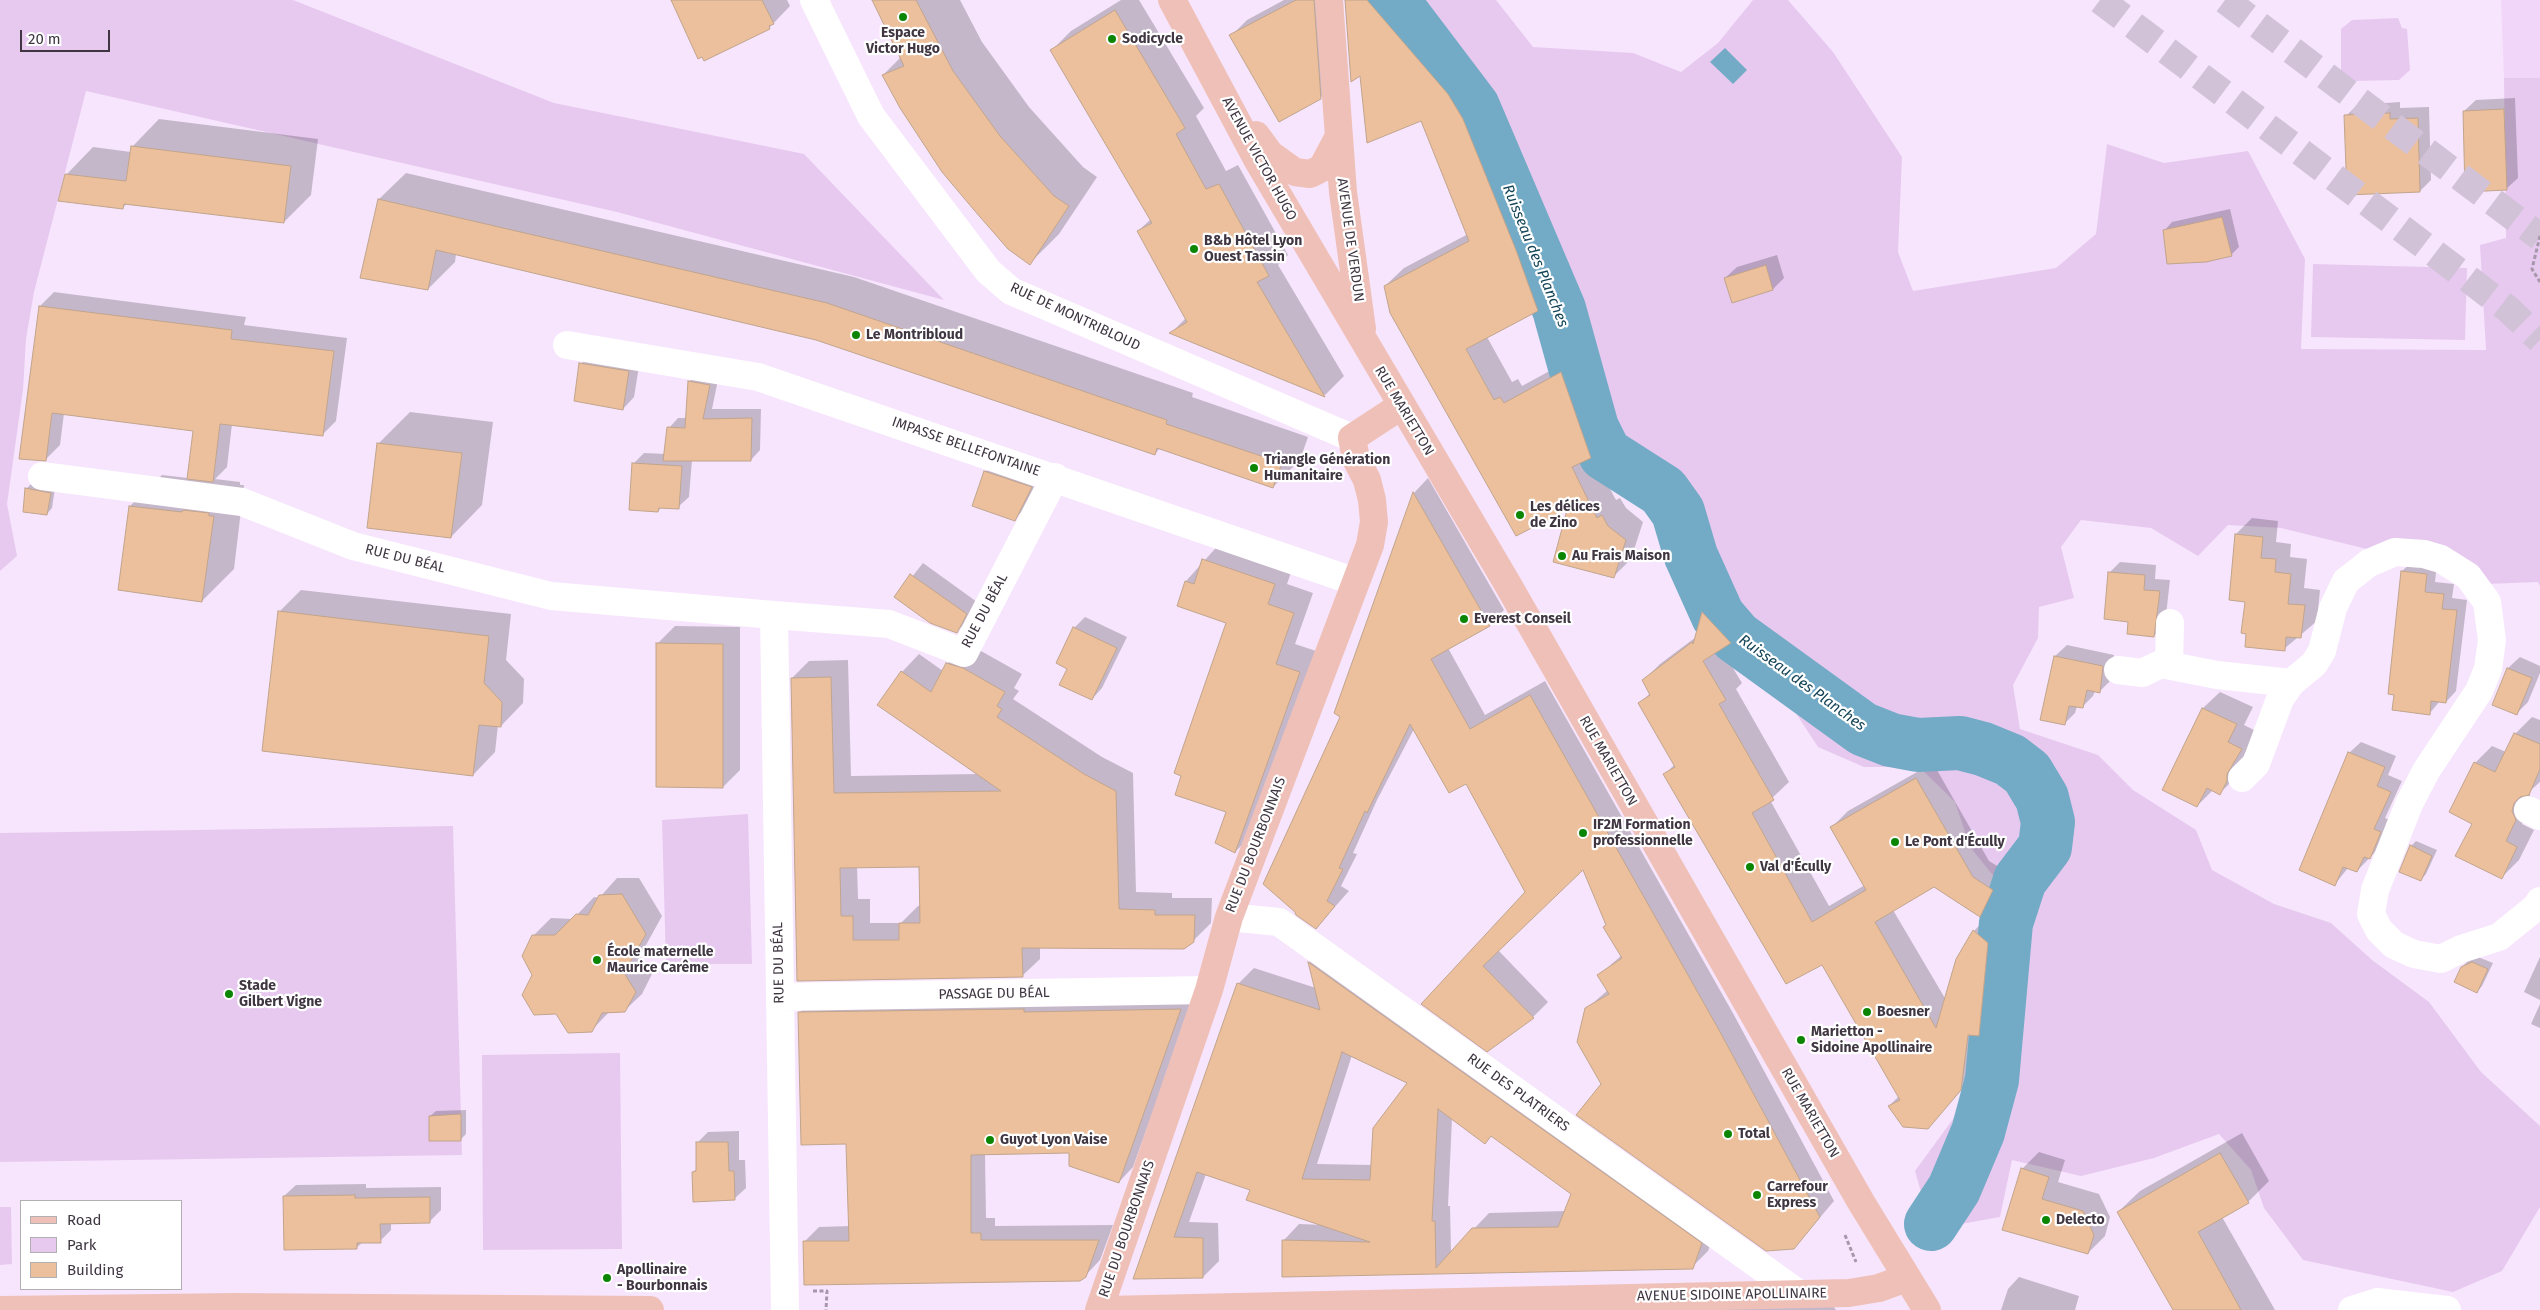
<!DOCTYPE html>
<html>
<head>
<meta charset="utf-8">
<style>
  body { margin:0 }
  #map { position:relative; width:2540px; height:1310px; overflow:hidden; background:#f7e5fd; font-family:"Fira Sans",sans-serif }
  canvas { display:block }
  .legend { position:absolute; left:20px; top:1200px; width:162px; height:90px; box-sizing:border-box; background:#fff; border:1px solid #b2afb3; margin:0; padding:6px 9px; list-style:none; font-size:15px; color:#3f3642 }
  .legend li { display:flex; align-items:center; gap:10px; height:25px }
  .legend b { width:25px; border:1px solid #b2afb3 }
  .scale { position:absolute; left:20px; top:30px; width:90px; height:22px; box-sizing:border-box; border:2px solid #3f3642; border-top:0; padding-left:6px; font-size:15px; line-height:18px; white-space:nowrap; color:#3f3642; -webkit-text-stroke:4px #fff; paint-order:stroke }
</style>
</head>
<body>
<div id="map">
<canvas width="2540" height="1310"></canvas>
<ul class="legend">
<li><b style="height:6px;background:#efc0b8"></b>Road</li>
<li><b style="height:14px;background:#e7c9f0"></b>Park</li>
<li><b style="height:14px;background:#ecc09c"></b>Building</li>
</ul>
<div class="scale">20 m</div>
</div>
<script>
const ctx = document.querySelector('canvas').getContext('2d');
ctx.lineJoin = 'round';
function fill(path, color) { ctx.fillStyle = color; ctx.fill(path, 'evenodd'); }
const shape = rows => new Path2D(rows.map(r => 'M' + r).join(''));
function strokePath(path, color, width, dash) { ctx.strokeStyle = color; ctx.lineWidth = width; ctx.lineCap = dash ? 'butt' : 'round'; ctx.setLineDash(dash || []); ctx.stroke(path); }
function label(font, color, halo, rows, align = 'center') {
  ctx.font = font + ' "Fira Sans",sans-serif'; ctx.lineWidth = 4.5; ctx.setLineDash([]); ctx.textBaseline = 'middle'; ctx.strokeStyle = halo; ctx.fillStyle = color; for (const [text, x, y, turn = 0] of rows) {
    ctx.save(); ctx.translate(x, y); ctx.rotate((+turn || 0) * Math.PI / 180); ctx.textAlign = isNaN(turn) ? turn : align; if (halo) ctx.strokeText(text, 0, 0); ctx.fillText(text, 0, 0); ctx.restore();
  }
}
const built = shape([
  [2501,0,2540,0,2540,78,2504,78]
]);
const green = shape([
  [0,0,293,0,554,103,804,154,944,300,617,212,86,91,34,292,26,339,23,390,7,504,17,556,0,571],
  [1412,0,1496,0,1533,47,1633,53,1681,72,1718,43,1753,0,1788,0,1833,52,1902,157,1898,252,1913,291,2056,268,2096,234,2107,144,2164,163,2248,151,2305,259,2301,349,2486,350,2480,245,2506,238,2504,78,2540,78,2540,586,2538,582,2486,584,2375,551,2281,528,2228,525,2198,556,2151,528,2081,520,2061,547,2074,598,2039,607,2038,638,2013,685,2020,729,2098,755,2133,790,2196,830,2212,870,2274,904,2331,923,2372,960,2429,1002,2481,1072,2540,1126,2540,1207,2502,1271,2453,1292,2303,1260,2264,1208,2251,1170,2219,1134,2154,1158,2081,1176,2012,1160,2000,1217,1961,1224,1923,1199,1915,1171,1953,1119,1984,1053,1993,937,2000,884,1970,847,1955,802,1919,767,1864,767,1818,747,1782,692,1756,629,1716,581,1682,488,1631,454,1605,423,1582,358,1564,283,1484,84],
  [2398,18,2402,28,2407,29,2410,70,2399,80,2352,81,2341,72,2341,29,2352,20],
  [2313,264,2467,268,2465,340,2311,337],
  [748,814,752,964,666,964,662,820],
  [453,826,462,1155,0,1162,0,833],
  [620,1053,622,1249,483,1250,482,1055],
  [0,1207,11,1207,12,1264,0,1265]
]);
const water = shape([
  [1725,48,1747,70,1733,84,1710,62]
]);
const shadow = shape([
  [676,0,787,0,790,6,769,28],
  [873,0,960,0,982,42,1029,107,1083,167,1097,177,1059,234,1030,263,883,75,901,57],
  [1121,0,1139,0,1204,108,1196,116,1226,171,1238,165,1288,255,1278,265,1344,376,1325,395,1172,332,1186,318,1138,231,1151,219,1052,50,1071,31],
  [1284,0,1331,0,1336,82,1320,98,1231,36,1247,20],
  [1345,0,1401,0,1466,76,1481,100,1534,232,1556,292,1537,310,1487,337,1512,382,1518,379,1522,386,1579,355,1608,439,1592,455,1616,500,1620,498,1626,508,1643,522,1631,559,1613,577,1569,507,1385,286,1404,268,1468,234,1421,119,1361,74,1352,80],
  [2515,98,2518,178,2506,189,2464,111,2476,100],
  [2400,102,2400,108,2429,107,2431,180,2420,191,2346,116,2357,105],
  [159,119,318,139,311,195,284,222,128,203,123,207,66,175,93,147,131,152,132,147],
  [406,173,854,277,1193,393,1192,397,1308,437,1300,460,1273,487,1160,448,1155,454,817,339,456,254,455,262,428,289,379,199],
  [2230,209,2239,247,2231,255,2164,231,2172,222],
  [1777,255,1784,278,1773,289,1725,278,1737,267],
  [54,292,246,317,244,325,347,338,336,421,322,435,232,424,227,467,215,479,240,482,240,485,244,485,234,569,202,601,130,506,162,475,188,478,194,430,64,413,60,445,46,459,40,306],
  [592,352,640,360,634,397,623,409,581,364],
  [698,372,719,375,712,409,761,409,760,450,751,460,692,460,689,497,678,507,662,507,658,511,634,463,644,453,666,454,669,428,678,418,686,418,689,382],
  [410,412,493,422,482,505,451,537,379,443],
  [997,460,1042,476,1026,508,1014,519,985,472],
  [1428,478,1504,610,1489,625,1448,648,1485,715,1545,681,1734,1015,1834,1201,1794,1248,1602,1084,1586,1009,1608,990,1599,975,1622,955,1604,927,1607,924,1584,868,1498,950,1548,1002,1533,1017,1423,1004,1527,892,1467,782,1414,729,1377,800,1353,853,1357,854,1341,886,1349,891,1316,928,1342,716,1335,712,1414,493],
  [31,484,55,488,52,508,47,514,26,489],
  [2252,518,2278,521,2276,542,2291,544,2290,557,2307,559,2304,588,2320,590,2317,621,2284,649,2246,601,2236,534],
  [1223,540,1294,564,1287,584,1313,593,1295,644,1319,652,1255,832,1235,852,1227,811,1228,622,1179,605,1186,581],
  [2413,561,2437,563,2435,582,2454,584,2452,598,2467,600,2456,691,2446,702,2440,701,2429,714,2402,571],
  [2120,562,2156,565,2155,579,2170,580,2165,624,2154,636,2130,621,2109,573],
  [923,563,977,602,968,621,956,632,896,597],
  [301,590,511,614,506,660,524,679,523,703,501,726,498,725,495,752,473,775,279,612],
  [1719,596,1747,626,1721,648,1742,683,1736,689,1789,782,1770,800,1829,906,1865,885,1832,827,1848,811,1933,763,1989,861,2009,873,1996,899,1980,915,1934,885,1893,910,1946,1000,1958,960,1974,931,1990,914,2004,926,1995,1018,1982,1031,1977,1072,1928,1128,1889,1106,1899,1096,1822,963,1665,774,1675,764,1640,704,1650,693,1643,681,1660,664,1696,637,1703,612],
  [1085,617,1127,637,1102,688,1092,699,1074,628],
  [675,626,740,627,740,770,723,787,658,643],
  [2067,645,2114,655,2111,680,2099,692,2095,691,2093,696,2082,707,2077,706,2075,713,2064,724,2055,656],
  [965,646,981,651,1022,674,1014,688,1019,691,1013,699,1102,757,1133,773,1136,892,1172,893,1172,898,1212,898,1211,923,1193,941,1040,947,1040,959,1022,976,798,980,792,678,809,661,848,660,851,776,979,774,879,704,902,672,919,654,943,671,947,664],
  [857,866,920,866,921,906,918,906,901,923,870,923,870,899,858,899],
  [2520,657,2540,666,2540,673,2528,702,2517,713,2494,704,2508,668],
  [2220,692,2253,707,2244,725,2258,732,2244,755,2243,763,2237,776,2220,793,2213,790,2197,806,2164,789,2203,708],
  [2532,717,2540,720,2540,782,2529,792,2532,802,2522,824,2534,830,2519,860,2502,877,2474,823,2475,763,2492,746,2506,752,2515,734],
  [2361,742,2396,756,2388,775,2402,781,2385,818,2392,821,2381,846,2357,871,2348,868,2335,884,2349,753],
  [2416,841,2437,850,2426,874,2421,880,2411,846],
  [617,878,639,878,662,916,640,956,652,974,642,994,624,1011,610,1011,591,1031,533,975,533,936,551,918,573,919,594,897,599,898],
  [1325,947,1717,1227,1708,1251,1692,1267,1284,1276,1284,1240,1299,1224,1323,1225,1252,1189,1206,1174,1189,1222,1218,1223,1219,1261,1203,1277,1134,1278,1238,984,1254,968,1316,988,1309,962],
  [1352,1055,1409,1083,1372,1165,1317,1164],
  [1452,1118,1492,1135,1573,1194,1566,1211,1489,1213,1451,1253,1450,1206,1448,1206],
  [2478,957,2493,963,2482,986,2477,992,2462,967,2468,961],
  [2540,957,2540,1000,2524,992],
  [1195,995,1133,1167,1119,1182,1070,1152,985,1154,986,1218,995,1218,995,1226,1113,1225,1100,1260,1085,1276,804,1242,819,1227,850,1226,847,1143,799,1013,814,998],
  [2540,1004,2540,1028,2531,1024],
  [466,1110,466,1134,461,1139,430,1116,436,1111],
  [739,1131,739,1160,745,1160,746,1188,734,1199,693,1172,698,1168,697,1143,708,1132],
  [2242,1133,2269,1181,2248,1202,2222,1217,2275,1310,2174,1310,2118,1212,2140,1191],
  [2039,1152,2065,1160,2058,1182,2099,1194,2110,1217,2105,1236,2088,1253,2004,1229,2022,1169],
  [366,1184,366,1188,441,1187,441,1210,430,1221,391,1222,391,1230,380,1241,363,1242,356,1248,284,1196,296,1185],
  [2019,1277,2079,1296,2075,1310,2001,1310,2008,1289],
  [1828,1300,1836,1310,1490,1310]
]);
const river = shape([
  [1392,0,1473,107,1559,309,1592,428,1605,454,1663,491,1678,512,1691,556,1718,616,1736,637,1863,729,1891,740,1918,745,1960,743,1983,749,2010,760,2027,773,2042,798,2048,822,2045,847,2020,880,2006,923,1992,1080,1978,1132,1954,1189,1931,1224]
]);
const building = shape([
  [671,0,762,0,774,24,769,26,770,29,704,61,702,57,698,59,671,0],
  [872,0,916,0,953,71,1000,136,1054,196,1069,206,1030,265,1008,249,974,210,942,172,900,108,882,75,904,66,872,0],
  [1296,0,1314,0,1321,99,1279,122,1229,35,1296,0],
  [1345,0,1367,0,1448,94,1463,119,1516,250,1538,311,1466,349,1494,400,1500,397,1504,403,1561,372,1591,458,1572,467,1597,518,1602,515,1608,526,1626,540,1614,578,1553,562,1567,510,1516,536,1390,313,1384,286,1469,241,1421,121,1367,143,1360,76,1351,82,1345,0],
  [1115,10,1185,128,1176,134,1206,189,1219,184,1269,276,1257,282,1325,397,1169,333,1187,322,1137,231,1152,223,1050,50,1115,10],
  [2504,109,2507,190,2465,192,2463,111,2504,109],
  [2390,113,2390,119,2418,118,2420,192,2347,195,2344,115,2390,113],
  [131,146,291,166,284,223,124,204,123,209,58,201,65,174,126,181,131,146],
  [378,199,827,303,1167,420,1166,424,1282,463,1273,488,1157,448,1155,455,816,340,436,250,428,290,360,278,378,199],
  [2222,217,2232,256,2206,262,2167,264,2163,230,2222,217],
  [1766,265,1773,290,1732,303,1724,278,1766,265],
  [39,306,232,330,231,339,334,351,323,436,220,424,213,482,187,479,193,431,52,413,46,461,19,459,39,306],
  [579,363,629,371,623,410,574,401,579,363],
  [688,381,710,385,703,419,752,418,751,461,663,461,667,427,685,428,688,381],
  [377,443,462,453,451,538,367,528,377,443],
  [632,463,682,466,679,509,659,508,658,512,629,510,632,463],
  [984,471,1032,487,1015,521,972,506,984,471],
  [25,488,51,493,47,515,23,512,25,488],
  [1413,492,1490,626,1431,659,1470,729,1530,695,1719,1030,1820,1217,1794,1249,1766,1251,1576,1115,1601,1084,1577,1042,1585,1008,1609,994,1597,975,1622,958,1603,927,1606,925,1583,870,1483,966,1534,1018,1487,1052,1421,1004,1525,892,1466,784,1449,793,1410,724,1367,813,1365,811,1339,868,1343,869,1327,901,1335,906,1316,929,1296,915,1295,912,1263,884,1340,717,1334,713,1413,492],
  [129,506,182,512,183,510,209,513,209,516,214,516,202,602,118,590,129,506],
  [2235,534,2263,537,2261,558,2276,559,2275,572,2291,574,2288,604,2305,605,2301,638,2286,637,2285,651,2245,647,2246,634,2241,633,2245,602,2229,600,2235,534],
  [1202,559,1275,584,1268,604,1294,613,1276,664,1300,672,1235,853,1215,843,1226,812,1175,795,1181,776,1174,773,1226,623,1177,606,1185,581,1194,584,1202,559],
  [2401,571,2427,574,2425,592,2444,594,2442,609,2457,610,2446,703,2431,701,2430,715,2392,710,2394,695,2388,694,2401,571],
  [2108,572,2145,575,2144,590,2160,591,2154,637,2127,634,2128,622,2104,619,2108,572],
  [910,574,967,614,957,633,930,623,894,597,910,574],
  [278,611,489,636,484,683,502,702,501,727,479,725,473,776,262,751,278,611],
  [1702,612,1731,643,1703,661,1726,700,1719,704,1774,800,1752,813,1812,922,1866,890,1830,827,1916,778,1973,877,1993,890,1980,917,1934,887,1875,922,1936,1028,1956,959,1973,930,1988,943,1979,1036,1968,1035,1961,1090,1928,1129,1903,1127,1888,1106,1900,1100,1822,965,1786,984,1663,774,1675,767,1638,703,1650,695,1642,680,1692,642,1693,644,1702,612],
  [1073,627,1117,648,1092,700,1059,685,1067,669,1056,663,1073,627],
  [656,643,723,644,723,788,656,787,656,643],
  [2054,656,2103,666,2100,693,2087,690,2083,708,2069,706,2065,725,2040,720,2054,656],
  [946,663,963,668,1005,692,997,706,1002,709,997,717,1084,774,1116,791,1119,909,1155,910,1155,915,1195,915,1194,942,1184,949,1022,948,1023,977,797,981,791,678,831,677,834,793,1001,791,877,705,901,671,931,692,946,663],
  [919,867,920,923,899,923,899,940,853,940,853,916,841,916,840,868,919,867],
  [2507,668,2532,678,2517,715,2492,705,2507,668],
  [2202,708,2237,724,2228,742,2242,749,2227,774,2227,781,2220,795,2207,788,2197,807,2162,790,2202,708],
  [2514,733,2540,744,2540,769,2529,795,2520,797,2514,803,2512,811,2516,820,2506,841,2517,847,2502,879,2455,856,2472,824,2449,812,2474,762,2495,772,2514,733],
  [2348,752,2385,767,2377,786,2391,792,2374,829,2381,832,2370,859,2364,857,2357,872,2343,867,2335,886,2299,870,2348,752],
  [2410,845,2432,856,2421,881,2399,872,2410,845],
  [622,894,646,934,624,973,636,992,625,1012,602,1013,592,1032,568,1033,556,1014,534,1015,522,995,532,975,522,956,532,935,555,935,576,914,588,915,599,895,622,894],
  [1308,962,1702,1243,1693,1269,1282,1277,1282,1240,1370,1242,1246,1200,1250,1190,1197,1172,1174,1237,1203,1238,1203,1278,1133,1279,1237,983,1320,1010,1308,962],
  [1342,1052,1407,1083,1373,1128,1370,1180,1302,1179,1342,1052],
  [1438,1109,1485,1144,1491,1136,1571,1194,1558,1227,1472,1228,1436,1268,1435,1221,1432,1221,1438,1109],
  [2472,962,2488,969,2477,993,2454,982,2461,967,2472,962],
  [1024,1009,1024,1012,1181,1009,1119,1183,1069,1166,1069,1153,971,1155,971,1233,981,1233,981,1240,1099,1240,1086,1277,1080,1281,804,1285,803,1241,849,1241,846,1144,801,1145,798,1012,1024,1009],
  [461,1114,461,1141,429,1141,429,1116,461,1114],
  [696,1142,728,1142,729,1171,734,1171,735,1200,693,1202,692,1172,696,1171,696,1142],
  [2220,1153,2249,1203,2198,1232,2241,1310,2173,1310,2117,1212,2220,1153],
  [2021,1168,2049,1177,2042,1199,2083,1211,2094,1235,2088,1254,2002,1230,2021,1168],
  [355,1195,355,1198,430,1197,430,1223,380,1224,381,1243,357,1243,357,1249,284,1250,283,1196,355,1195]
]);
const highwayTunnel = shape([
  [2100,0,2508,309,2540,340],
  [2225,0,2540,237]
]);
const path = shape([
  [2540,236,2532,269,2540,282],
  [1845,1235,1856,1262],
  [813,1291,827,1291,826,1310]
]);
const minor = shape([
  [814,0,871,116,988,271,1011,291,1352,438],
  [567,345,758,377,1356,582],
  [42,476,242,502,353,546,551,596,774,615,785,1310],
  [774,615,889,624,964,653,1055,477],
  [2169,665,2170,623],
  [2118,670,2142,673,2161,664,2217,675,2291,683,2314,664,2322,651,2333,608,2346,581,2369,563,2395,552,2424,554,2441,559,2468,576,2487,602,2492,640,2488,669,2479,691,2426,771,2409,804,2375,890,2371,914,2379,930,2394,945,2414,954,2441,959,2461,949,2499,937,2536,907,2540,901],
  [2242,778,2256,764,2280,699,2291,683],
  [2528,810,2540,816],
  [1229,917,1279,922,1799,1294],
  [780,997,1209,990],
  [2352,1310,2377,1302,2447,1310]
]);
const major = shape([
  [1172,0,1258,161,1507,583,1861,1202,1927,1310],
  [1329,0,1343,192,1362,329],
  [1256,135,1270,154,1295,172,1310,174,1322,168,1338,138],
  [0,1310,234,1307,650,1310],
  [1099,1310,1209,990,1229,917,1370,545,1374,522,1372,500,1367,480,1356,459,1352,438,1401,406],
  [1106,1310,1849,1293,1879,1288,1906,1278]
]);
const markers = [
  [903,17,5,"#0b8502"],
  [1112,39,5,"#0b8502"],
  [1194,249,5,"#0b8502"],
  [856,335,5,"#0b8502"],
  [1254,468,5,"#0b8502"],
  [1520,515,5,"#0b8502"],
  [1562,556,5,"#0b8502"],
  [1464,619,5,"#0b8502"],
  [1583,833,5,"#0b8502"],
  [1895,842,5,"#0b8502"],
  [1750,867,5,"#0b8502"],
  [597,960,5,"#0b8502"],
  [229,994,5,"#0b8502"],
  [1867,1012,5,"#0b8502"],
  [1801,1040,5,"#0b8502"],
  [1728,1134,5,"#0b8502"],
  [990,1140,5,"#0b8502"],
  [1757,1195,5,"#0b8502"],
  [2046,1220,5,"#0b8502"],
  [607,1278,5,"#0b8502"]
];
const poiNames = [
  ["Espace",903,33,"center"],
  ["Victor Hugo",903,49,"center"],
  ["Sodicycle",1122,39],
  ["B&b Hôtel Lyon",1204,241],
  ["Ouest Tassin",1204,257],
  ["Le Montribloud",866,335],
  ["Triangle Génération",1264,460],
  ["Humanitaire",1264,476],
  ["Les délices",1530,507],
  ["de Zino",1530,523],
  ["Au Frais Maison",1572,556],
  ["Everest Conseil",1474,619],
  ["IF2M Formation",1593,825],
  ["professionnelle",1593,841],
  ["Le Pont d'Écully",1905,842],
  ["Val d'Écully",1760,867],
  ["École maternelle",607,952],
  ["Maurice Carême",607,968],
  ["Stade",239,986],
  ["Gilbert Vigne",239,1002],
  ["Boesner",1877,1012],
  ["Marietton -",1811,1032],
  ["Sidoine Apollinaire",1811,1048],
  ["Total",1738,1134],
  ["Guyot Lyon Vaise",1000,1140],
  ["Carrefour",1767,1187],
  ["Express",1767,1203],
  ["Delecto",2056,1220],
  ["Apollinaire",617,1270],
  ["- Bourbonnais",617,1286]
];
const streetNames = [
  ["AVENUE VICTOR HUGO",1259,159,61],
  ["AVENUE DE VERDUN",1350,240,82],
  ["RUE DE MONTRIBLOUD",1075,317,25],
  ["RUE MARIETTON",1404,411,59],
  ["IMPASSE BELLEFONTAINE",966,447,19],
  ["RUE DU BÉAL",405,559,14],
  ["RUE DU BÉAL",985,611,-62],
  ["RUE MARIETTON",1608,761,60],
  ["RUE DU BOURBONNAIS",1256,845,-69],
  ["RUE DU BÉAL",779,963,-91],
  ["PASSAGE DU BÉAL",994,994,-1],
  ["RUE DES PLATRIERS",1518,1093,36],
  ["RUE MARIETTON",1810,1113,60],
  ["RUE DU BOURBONNAIS",1127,1229,-71],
  ["AVENUE SIDOINE APOLLINAIRE",1732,1295,-1]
];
const waterNames = [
  ["Ruisseau des Planches",1535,256,68],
  ["Ruisseau des Planches",1802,683,36]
];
fill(built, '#f2d6fa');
fill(green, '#e7c9f0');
fill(water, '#73abc6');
fill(shadow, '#0003');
strokePath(river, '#73abc6', 54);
fill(building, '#ecc09c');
strokePath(building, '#c0a48d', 1);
strokePath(highwayTunnel, '#d2c2d8', 28, [28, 14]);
strokePath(path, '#a697aa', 3, [4, 2.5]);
strokePath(minor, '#fff', 28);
strokePath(major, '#efc0b8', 28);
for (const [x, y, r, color] of markers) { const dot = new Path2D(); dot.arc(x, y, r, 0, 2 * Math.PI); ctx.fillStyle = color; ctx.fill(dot); strokePath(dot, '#fff', 2); }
label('bold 14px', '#3f3642', '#fff', poiNames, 'left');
label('14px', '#3f3642', '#fff', streetNames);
label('italic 15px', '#154558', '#fff', waterNames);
</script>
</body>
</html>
